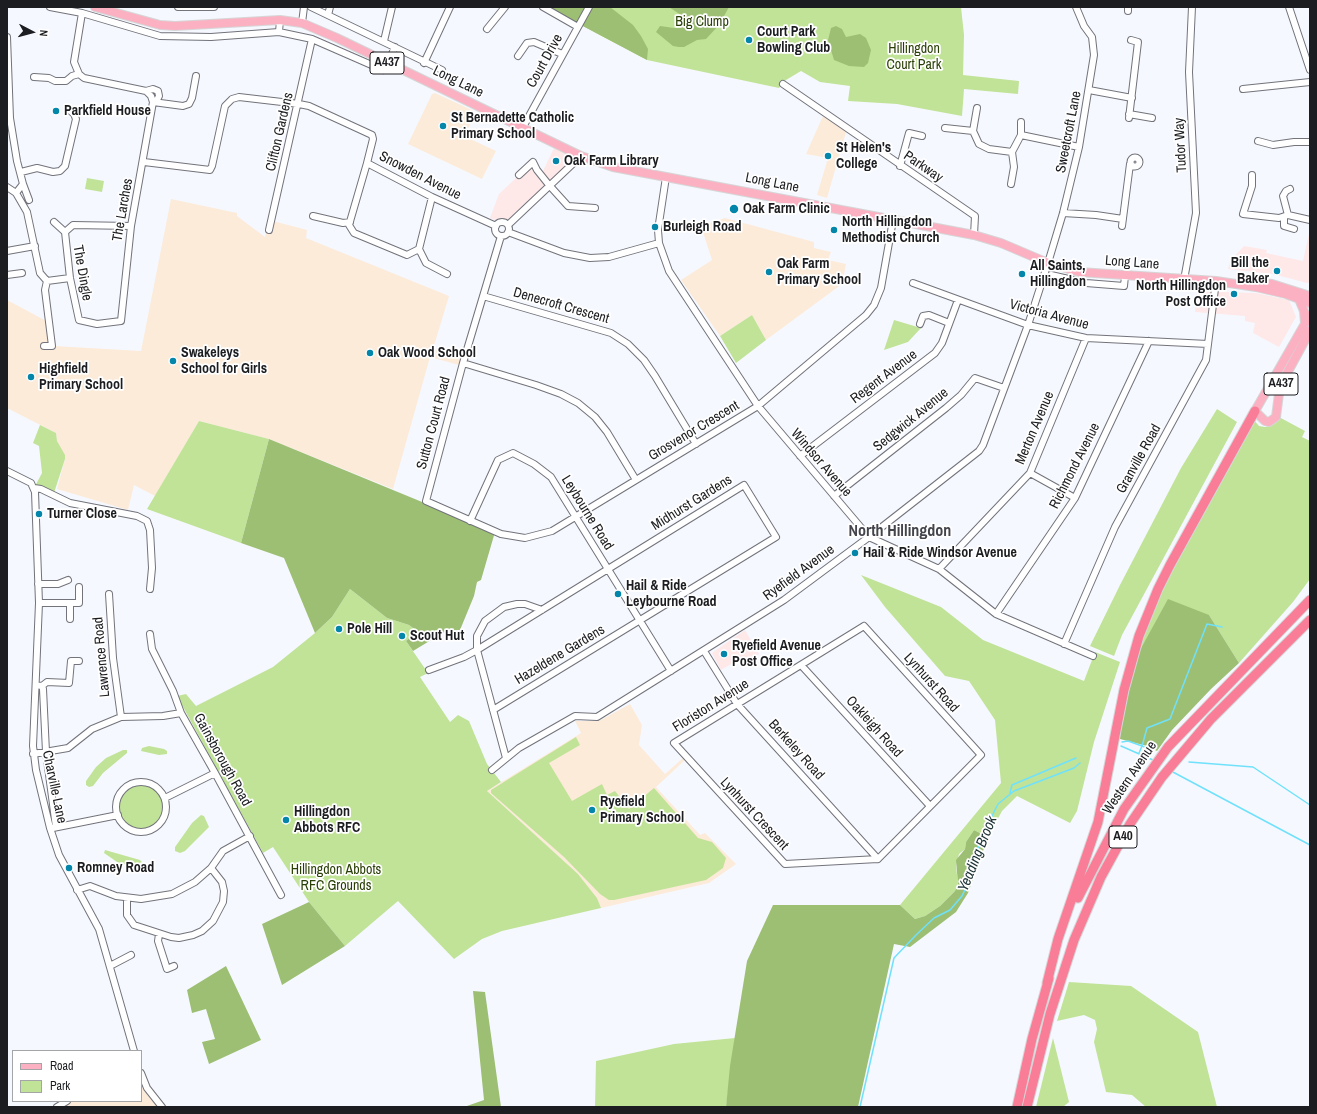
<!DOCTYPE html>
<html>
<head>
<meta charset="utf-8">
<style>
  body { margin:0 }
  #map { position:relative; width:1317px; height:1114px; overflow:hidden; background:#f6f8ff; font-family:"Archivo Narrow",sans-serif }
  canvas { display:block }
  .frame { position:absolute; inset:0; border:8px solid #1c1d20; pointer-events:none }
  .legend { position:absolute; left:12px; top:1050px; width:130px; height:52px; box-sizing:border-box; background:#fff; border:1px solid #a4a5a6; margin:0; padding:5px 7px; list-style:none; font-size:12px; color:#1c1d20 }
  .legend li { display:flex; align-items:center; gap:8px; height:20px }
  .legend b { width:20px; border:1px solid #a4a5a6 }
  .north { position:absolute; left:12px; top:12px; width:40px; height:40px; -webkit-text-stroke:3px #fff; paint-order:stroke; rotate:96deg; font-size:11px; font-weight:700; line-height:16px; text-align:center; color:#1c1d20 }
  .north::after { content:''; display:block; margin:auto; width:14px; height:18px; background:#1c1d20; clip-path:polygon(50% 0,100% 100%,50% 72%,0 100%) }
</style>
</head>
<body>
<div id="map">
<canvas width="1317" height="1114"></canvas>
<div class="frame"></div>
<ul class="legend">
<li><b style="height:5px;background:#fbb1c1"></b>Road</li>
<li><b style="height:11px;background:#c1e398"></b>Park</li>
</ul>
<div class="north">N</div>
</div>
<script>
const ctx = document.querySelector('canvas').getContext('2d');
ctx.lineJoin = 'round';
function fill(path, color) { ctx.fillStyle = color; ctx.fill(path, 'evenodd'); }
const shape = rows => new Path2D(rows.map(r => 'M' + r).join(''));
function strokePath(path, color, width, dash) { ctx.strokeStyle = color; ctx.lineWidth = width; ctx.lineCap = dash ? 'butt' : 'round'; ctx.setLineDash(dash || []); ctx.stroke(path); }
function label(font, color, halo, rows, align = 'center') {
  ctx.font = font + ' "Archivo Narrow",sans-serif'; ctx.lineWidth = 3.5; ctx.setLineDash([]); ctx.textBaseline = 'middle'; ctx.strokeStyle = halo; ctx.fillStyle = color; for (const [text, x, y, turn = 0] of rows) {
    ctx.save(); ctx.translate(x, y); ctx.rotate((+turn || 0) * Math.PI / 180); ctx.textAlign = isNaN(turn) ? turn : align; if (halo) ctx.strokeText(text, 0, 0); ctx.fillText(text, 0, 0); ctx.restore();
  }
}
const commercial = shape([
  [555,146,581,156,508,225,490,218,499,194,533,162,542,173],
  [1310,229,1310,282,1307,283,1273,274,1228,269,1230,261,1244,246,1267,250,1266,253,1303,261],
  [1197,291,1256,293,1289,300,1296,317,1279,347,1253,333,1255,323,1245,321,1245,316,1195,312],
  [745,630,759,654,745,664,738,660,721,670,712,653]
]);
const education = shape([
  [435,93,474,111,475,115,464,136,496,151,482,179,408,144,432,94],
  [823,116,846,132,827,198,817,195,828,158,806,154],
  [171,199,237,213,237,216,265,237,269,220,307,230,306,238,449,296,433,349,461,356,459,365,430,357,393,489,269,439,199,421,155,496,134,485,128,510,57,489,65,459,57,441,56,433,7,408,7,300,52,324,54,346,141,351],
  [725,218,814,242,814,248,831,252,828,260,846,264,842,284,766,340,752,315,720,336,681,280,712,260,701,226],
  [630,704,642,725,639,745,665,774,683,758,685,760,656,787,700,835,705,833,736,864,709,883,601,908,597,898,578,874,487,791,581,733,575,721,599,721],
  [141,1086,157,1107,63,1107,72,1101,141,1101]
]);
const green = shape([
  [589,7,961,7,964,35,963,75,1019,81,1018,94,964,89,962,116,897,104,848,101,850,86,820,82,801,71,786,80,779,88,647,60,579,24],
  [87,178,104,181,102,192,85,189],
  [752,315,766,340,736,363,720,336],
  [894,320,921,328,908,342,884,350],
  [1217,409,1237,422,1122,635,1114,656,1090,646,1120,585,1181,468],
  [1279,417,1305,431,1302,437,1310,441,1310,579,1293,602,1239,663,1209,615,1139,652,1145,626,1161,590,1253,419,1259,426,1265,427,1269,426],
  [199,421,269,439,241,543,147,509],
  [40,425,56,433,57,441,65,455,65,459,53,496,34,488,42,473,39,446,33,443],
  [861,575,941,607,983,640,1084,681,1095,652,1120,662,1094,742,1077,811,1070,823,1017,796,1002,811,988,837,974,830,966,842,965,849,959,854,956,866,958,884,955,891,940,906,925,916,915,919,900,905,1001,783,995,720,969,681,945,676,885,607],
  [350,589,387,618,409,625,417,631,406,641,428,673,420,677,450,722,458,715,469,721,487,764,501,782,487,791,578,874,597,898,601,908,502,931,482,939,454,959,398,901,345,946,309,902,273,847,263,853,177,696,186,694,196,706,273,667,315,633,332,617],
  [576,737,580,745,549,763,572,801,602,784,607,795,615,791,629,809,654,788,698,838,712,842,726,858,723,868,706,880,614,900,609,900,600,894,564,857,491,793,491,790],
  [149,746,164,749,167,751,167,754,159,755,141,751,142,748],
  [123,750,127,750,127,753,103,773,93,786,89,787,86,785,86,781,96,767,106,758],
  '118 807a23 23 0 1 1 46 0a23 23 0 1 1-46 0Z',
  [201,815,204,816,209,827,185,851,180,853,175,851,175,847,192,823],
  [105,850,140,860,142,862,135,865,120,864,104,853],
  [1069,982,1131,986,1198,1032,1217,1107,1146,1107,1132,1095,1106,1092,1094,1042,1097,1029,1095,1020,1084,1015,1057,1021],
  [735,1038,726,1107,595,1107,596,1061,674,1044],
  [1053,1038,1069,1102,1063,1107,1036,1107]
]);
const forest = shape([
  [543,7,610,7,633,25,641,36,648,49,647,60,579,24],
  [669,7,729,7,719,25,706,39,697,40,684,47,679,47,673,46,656,32,660,26,674,28,686,27,687,19],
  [836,26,842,29,846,37,860,34,866,38,871,50,868,63,864,67,849,66,834,60,828,40,831,28],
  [269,439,495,532,481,580,477,582,474,596,460,630,446,631,413,651,406,641,417,631,409,625,387,618,350,589,332,617,315,633,284,558,241,543],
  [1168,599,1209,615,1239,663,1211,689,1172,730,1157,751,1147,746,1120,739,1121,718,1139,652],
  [974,830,988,837,968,893,956,912,910,947,894,944,858,1107,726,1107,730,1066,747,961,773,905,900,905,915,919,925,916,940,906,955,891,958,884,956,860,965,849,966,842],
  [309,902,345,946,282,985,262,924],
  [226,966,261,1040,209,1064,202,1042,215,1039,206,1009,192,1013,187,990],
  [473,991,485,992,501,1107,464,1107,484,1100]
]);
const stream = shape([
  [1122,742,1128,741,1142,746,1147,728,1170,719,1207,624,1222,627],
  [1121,746,1153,760],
  [1139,753,1142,746,1150,749],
  [1189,762,1253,767,1310,805],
  [1171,771,1310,845],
  [1010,793,1012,785,1076,758],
  [860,1107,894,958,916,935,934,918,950,910,962,896,970,879,981,838,998,804,1014,791,1074,768,1080,763]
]);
const minor = shape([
  [50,7,82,13,160,36,211,37,279,32],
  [178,7,214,7],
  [311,7,442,70],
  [543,7,578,27],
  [1128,7,1128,11],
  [1289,7,1310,70],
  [82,13,74,62,79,74,84,78,146,91,151,96,153,102,131,226,121,321,97,324,79,320,70,278,65,232,73,225,131,226],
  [328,15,330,7],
  [280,20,279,32,312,39,383,70,386,62],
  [302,23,304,7],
  [487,29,505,7],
  [7,37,10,118,17,161,23,184,16,193],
  [384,41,392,7],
  [518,56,527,43,534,42,562,54],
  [388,63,395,47],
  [424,63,450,7],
  [34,77,49,78,55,81,66,81,72,76,79,74],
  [783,84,975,216,974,235],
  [1243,89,1310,82],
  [1089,90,1132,98],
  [146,91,153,89,158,91,159,96,157,100,153,102],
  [153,102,183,106,189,104,192,98,196,76],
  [1129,114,1152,118],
  [1129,118,1138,42,1131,40],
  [523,127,589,7],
  [945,128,973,131,979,144,989,149,1012,152,1021,135,1079,147],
  [973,131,977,108],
  [1021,135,1021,122],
  [1258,141,1273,145,1294,142,1310,142],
  '1130.5 162a4.5 4.5 0 1 1 9 0a4.5 4.5 0 1 1-9 0Z',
  [144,162,210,170,212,166,225,106,232,99,239,97,299,104,309,106,372,135,373,139,367,163,432,197,496,226],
  [367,163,349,225,354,233,407,255,419,249,432,197],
  [900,166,909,133,922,136],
  [21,172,37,168,53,172,60,171,65,166,76,119,74,114,69,110],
  [519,175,533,162,537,170,549,185,568,206,595,208],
  [1252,175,1252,186,1243,214,1279,218,1288,215,1310,220],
  [666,177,658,230,659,243,669,271,758,406,869,537,939,569,996,614,1093,656],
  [23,184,29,200],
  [1011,184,1014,167,1012,152],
  [7,187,16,193,27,212,40,273,47,281],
  [1063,213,1096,215,1123,219],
  [1288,215,1283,196,1286,191,1290,189],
  [313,216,343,223,350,222],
  [1284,217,1284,226,1294,229],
  [54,222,65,232],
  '495 229a7 7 0 1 1 14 0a7 7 0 1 1-14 0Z',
  [508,225,581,156],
  [1122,226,1130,164],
  [269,230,312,39],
  [508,232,564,253,590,258,609,257,659,243],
  [501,236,463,363,426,501,501,534,525,538,552,531,758,406,866,315,874,305,881,288,893,220],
  [419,249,426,263,447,274],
  [7,251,35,246],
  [7,275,22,273],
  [1051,275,1086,283,1124,286,1125,276],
  [1184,280,1196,213,1189,72,1192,7],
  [47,281,70,278],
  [913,283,1028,325,1086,338,1208,344],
  [483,296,611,333,628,344,644,360,655,376,696,444],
  [920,324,923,316,929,315,949,323],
  [44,346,52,346,45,290,47,281],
  [463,363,536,385,561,394,578,403,595,417,607,432,636,480],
  [800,456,935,353,942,343,958,300],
  [7,471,31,483,35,492,39,603,33,746,36,770,50,828,59,855,99,929,134,1051],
  [1030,473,1075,498],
  [34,488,41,489,70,503,137,516,147,521,150,530,152,568,150,589],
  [834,496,946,408,961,395,975,378,1004,388],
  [470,521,498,460,513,453,534,464,551,477,671,671],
  [939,569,1030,473,1086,338],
  [38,584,58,584,68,580],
  [109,594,113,658,121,717],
  [39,603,79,603,79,587],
  [996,614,1075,498,1149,341],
  [70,619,70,605],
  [864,626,981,755,878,859,785,864,674,743,864,626],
  [150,634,152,649,173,691,181,713,215,773,281,895],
  [1064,644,1115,527,1206,360,1216,281],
  [704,651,737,704,878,859],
  [801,665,930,806],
  [429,670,464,657,477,650,744,485,776,537,493,710],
  [36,685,42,686,43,689,46,752,56,827],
  [42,686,47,682,69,683,71,661,79,661],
  [33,754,68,748,92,729,121,717,163,716,181,713],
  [506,758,477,650,477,636,485,621,504,607,517,604,525,604,542,610],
  [492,770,519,748,575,716,597,717,784,600,869,537,979,451,983,445,1028,325,1048,263,1063,213,1079,147,1094,55,1092,37,1084,26,1076,7],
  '116 807a25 25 0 1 1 50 0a25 25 0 1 1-50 0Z',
  [165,798,215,773],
  [53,828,118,815],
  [77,890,90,886,116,896,141,899,172,894,195,882,211,868,223,851,250,836],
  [127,898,127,915,134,925,171,937,179,938,193,935,202,931,213,921,223,902,224,891,222,882,211,868],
  [159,934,158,941,167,969,174,966],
  [110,966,131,955],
  [141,1073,147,1088,162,1107],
  [57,1107,67,1101]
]);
const major = shape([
  [95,7,160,25,175,26,280,20,302,23,337,38,581,156,613,167,974,235,1001,243,1048,263,1079,272,1216,281,1256,287,1286,294,1310,303],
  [1250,281,1272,284,1310,296],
  [1299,299,1304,311,1305,323],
  [1310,315,1255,411,1265,421,1269,422,1276,417,1280,386,1310,331]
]);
const highway = shape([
  [1078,898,1124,809,1168,747,1310,600],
  [1047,983,1058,939,1098,822,1124,690,1139,636,1158,589,1170,565,1255,411],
  [1017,1107,1032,1039,1049,978],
  [1027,1107,1050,1014,1074,940,1101,877,1130,824,1162,777,1211,719,1310,620]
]);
const markers = [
  [749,40,4,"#0386a9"],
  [56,111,4,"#0386a9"],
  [443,126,4,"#0386a9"],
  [828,156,4,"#0386a9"],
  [556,161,4,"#0386a9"],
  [734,209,5,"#0386a9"],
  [655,227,4,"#0386a9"],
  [834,230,4,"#0386a9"],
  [1277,271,4,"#0386a9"],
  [769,272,4,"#0386a9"],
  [1022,274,4,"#0386a9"],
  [1234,294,4,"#0386a9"],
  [370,353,4,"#0386a9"],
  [173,361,4,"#0386a9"],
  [31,377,4,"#0386a9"],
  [39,514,4,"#0386a9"],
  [855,553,4,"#0386a9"],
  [618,594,4,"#0386a9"],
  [339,629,4,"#0386a9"],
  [402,636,4,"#0386a9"],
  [724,654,4,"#0386a9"],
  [592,810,4,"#0386a9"],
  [286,820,4,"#0386a9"],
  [69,868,4,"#0386a9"]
];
const shields = [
  [387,63,34],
  [1281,384,34],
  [1123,837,28]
];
const shieldNames = [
  ["A437",387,63],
  ["A437",1281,384],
  ["A40",1123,837]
];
const parkNames = [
  ["Big Clump",702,22],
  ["Hillingdon",914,49],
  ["Court Park",914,65],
  ["Hillingdon Abbots",336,870],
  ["RFC Grounds",336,886]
];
const poiNames = [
  ["Court Park",757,32],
  ["Bowling Club",757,48],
  ["Parkfield House",64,111],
  ["St Bernadette Catholic",451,118],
  ["Primary School",451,134],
  ["St Helen's",836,148],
  ["College",836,164],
  ["Oak Farm Library",564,161],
  ["Oak Farm Clinic",743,209],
  ["North Hillingdon",842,222],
  ["Methodist Church",842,238],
  ["Burleigh Road",663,227],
  ["Bill the",1269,263,"right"],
  ["Baker",1269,279,"right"],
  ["Oak Farm",777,264],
  ["Primary School",777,280],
  ["All Saints,",1030,266],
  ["Hillingdon",1030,282],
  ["North Hillingdon",1226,286,"right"],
  ["Post Office",1226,302,"right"],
  ["Swakeleys",181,353],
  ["School for Girls",181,369],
  ["Oak Wood School",378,353],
  ["Highfield",39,369],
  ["Primary School",39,385],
  ["Turner Close",47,514],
  ["Hail & Ride Windsor Avenue",863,553],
  ["Hail & Ride",626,586],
  ["Leybourne Road",626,602],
  ["Pole Hill",347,629],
  ["Scout Hut",410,636],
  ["Ryefield Avenue",732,646],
  ["Post Office",732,662],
  ["Ryefield",600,802],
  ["Primary School",600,818],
  ["Hillingdon",294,812],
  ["Abbots RFC",294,828],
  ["Romney Road",77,868]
];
const streetNames = [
  ["Court Drive",545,61,-61],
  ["Long Lane",458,82,26],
  ["Clifton Gardens",280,132,-77],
  ["Sweetcroft Lane",1069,132,-79],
  ["Tudor Way",1181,145,-93],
  ["Parkway",923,167,34],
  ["Snowden Avenue",420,176,27],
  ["Long Lane",772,183,11],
  ["The Larches",123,210,-80],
  ["Long Lane",1132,263,4],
  ["The Dingle",82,273,80],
  ["Denecroft Crescent",561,306,16],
  ["Victoria Avenue",1049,315,15],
  ["Regent Avenue",884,377,-37],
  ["Sedgwick Avenue",911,420,-39],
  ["Sutton Court Road",434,423,-75],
  ["Merton Avenue",1035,428,-67],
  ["Grosvenor Crescent",694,431,-31],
  ["Granville Road",1139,459,-61],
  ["Windsor Avenue",821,463,49],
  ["Richmond Avenue",1075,466,-63],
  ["Midhurst Gardens",692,503,-32],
  ["Leybourne Road",587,513,58],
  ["Ryefield Avenue",799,573,-36],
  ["Hazeldene Gardens",560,655,-31],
  ["Lawrence Road",102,657,-95],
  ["Lynhurst Road",931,683,48],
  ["Floriston Avenue",711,706,-32],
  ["Oakleigh Road",874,727,48],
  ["Berkeley Road",796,750,48],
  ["Gainsborough Road",222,760,61],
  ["Western Avenue",1130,778,-56],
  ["Charville Lane",54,787,78],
  ["Lynhurst Crescent",754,814,47]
];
const waterNames = [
  ["Yeading Brook",978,854,-68]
];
const quarterNames = [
  ["North Hillingdon",900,532]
];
fill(commercial, '#fee8e8');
fill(education, '#fcebd9');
fill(green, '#c1e398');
fill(forest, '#9dbf73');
strokePath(stream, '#70e1fb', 1.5);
strokePath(minor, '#72737b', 8);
strokePath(major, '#d6d6d7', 10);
strokePath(highway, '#d6d6d7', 11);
strokePath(minor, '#fff', 6);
strokePath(major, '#fbb1c1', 8);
strokePath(highway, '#f97d97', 9);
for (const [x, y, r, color] of markers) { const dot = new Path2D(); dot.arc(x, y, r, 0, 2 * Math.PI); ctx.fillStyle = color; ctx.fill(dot); strokePath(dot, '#fff', 1.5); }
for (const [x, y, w] of shields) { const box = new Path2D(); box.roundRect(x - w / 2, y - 11, w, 22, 3); ctx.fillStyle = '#fff'; ctx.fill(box); strokePath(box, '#1c1d20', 1); }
label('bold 13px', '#1c1d20', null, shieldNames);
label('14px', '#2a3f05', '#fff', parkNames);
label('bold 14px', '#1c1d20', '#fff', poiNames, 'left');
label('14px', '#1c1d20', '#fff', streetNames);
label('italic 15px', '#1c3135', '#fff', waterNames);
label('bold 16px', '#44454c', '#fff', quarterNames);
</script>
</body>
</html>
